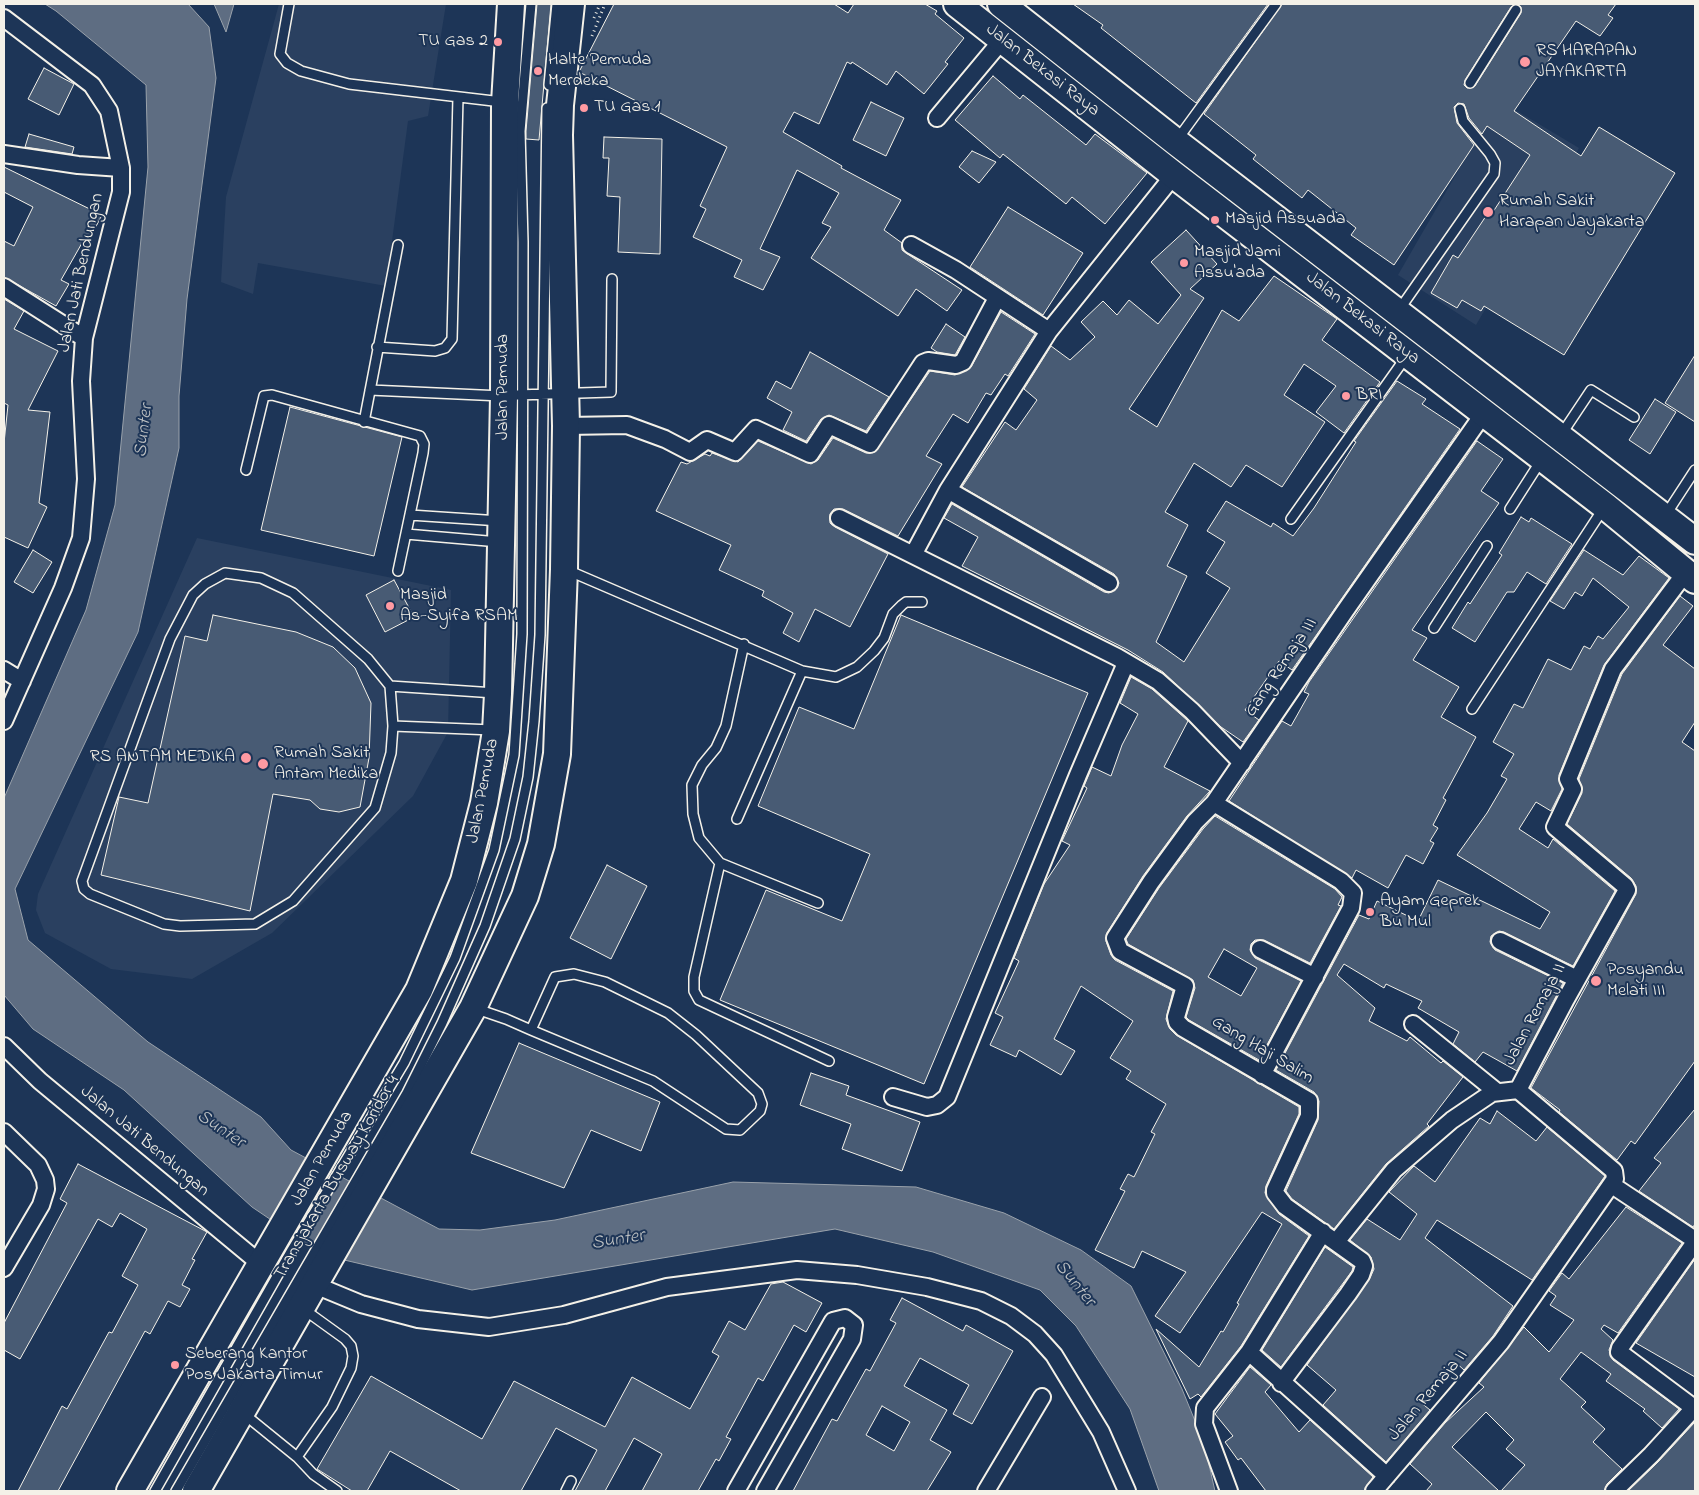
<!DOCTYPE html>
<html>
<head>
<meta charset="utf-8">
<style>
  body { margin:0 }
  #map { position:relative; width:1699px; height:1495px; overflow:hidden; background:#1d3557; font-family:"Indie Flower",sans-serif }
  canvas { display:block }
  .frame { position:absolute; inset:0; border:5px solid #f4f1e8; pointer-events:none }
</style>
</head>
<body>
<div id="map">
<canvas width="1699" height="1495"></canvas>
<div class="frame"></div>
</div>
<script>
const ctx = document.querySelector('canvas').getContext('2d');
ctx.lineJoin = 'round';
function fill(path, color) { ctx.fillStyle = color; ctx.fill(path, 'evenodd'); }
const shape = rows => new Path2D(rows.map(r => 'M' + r).join(''));
function strokePath(path, color, width, dash) { ctx.strokeStyle = color; ctx.lineWidth = width; ctx.lineCap = dash ? 'butt' : 'round'; ctx.setLineDash(dash || []); ctx.stroke(path); }
function label(font, color, halo, rows, align = 'center') {
  ctx.font = font + ' "Indie Flower",sans-serif'; ctx.lineWidth = 4; ctx.setLineDash([]); ctx.textBaseline = 'middle'; ctx.strokeStyle = halo; ctx.fillStyle = color; for (const [text, x, y, turn = 0] of rows) {
    ctx.save(); ctx.translate(x, y); ctx.rotate((+turn || 0) * Math.PI / 180); ctx.textAlign = isNaN(turn) ? turn : align; if (halo) ctx.strokeText(text, 0, 0); ctx.fillText(text, 0, 0); ctx.restore();
  }
}
const built = shape([
  [279,4,446,4,428,116,408,121,386,286,258,263,253,294,221,282,226,197],
  [1502,102,1579,148,1476,325,1398,275,1488,119],
  [197,538,451,590,448,732,413,796,272,933,192,979,111,969,45,933,36,910,38,894]
]);
const water = shape([
  [45,4,188,4,209,27,216,78,187,299,179,396,179,448,138,632,15,889,28,940,148,1042,261,1117,291,1150,439,1229,480,1230,555,1220,733,1182,916,1187,1004,1213,1081,1250,1131,1286,1182,1389,1204,1443,1215,1491,1159,1491,1130,1409,1076,1326,1040,1290,933,1252,835,1229,472,1290,323,1255,252,1207,124,1090,33,1029,4,995,4,798,86,610,115,505,148,167,146,85,56,11,45,4],
  [214,4,234,4,226,32,214,4]
]);
const building = shape([
  [537,4,551,4,539,140,526,139,526,131,537,4],
  [614,4,834,4,848,13,854,4,925,4,937,11,935,14,964,38,945,62,948,64,924,94,896,71,887,85,852,62,851,64,847,62,819,124,794,112,783,132,842,166,841,168,901,200,884,230,902,243,902,250,906,253,962,290,947,311,916,289,898,316,811,258,831,227,822,223,839,193,797,170,760,249,780,257,763,290,734,277,742,260,693,237,706,209,700,206,727,147,579,72,614,4],
  [1073,4,1268,4,1196,103,1101,28,1103,25,1073,4],
  [1282,4,1616,4,1608,15,1613,18,1600,36,1576,21,1514,111,1581,156,1599,127,1675,173,1564,355,1484,306,1481,311,1462,300,1457,308,1431,293,1453,255,1458,258,1488,213,1491,215,1530,155,1487,126,1482,134,1469,118,1464,104,1458,103,1454,107,1457,123,1474,145,1394,265,1351,235,1356,228,1308,190,1302,198,1253,159,1256,155,1204,114,1282,4],
  [1516,4,1521,7,1521,13,1475,86,1467,88,1464,85,1465,80,1511,7,1516,4],
  [44,68,74,84,59,115,28,99,44,68],
  [993,76,1020,99,1023,95,1086,145,1095,134,1147,173,1105,224,1072,197,1066,204,1003,154,1000,158,955,120,993,76],
  [871,102,904,118,886,156,853,140,871,102],
  [29,134,74,147,72,154,25,147,29,134],
  [604,137,662,139,660,254,618,252,620,197,607,196,609,158,603,158,604,137],
  [972,151,996,162,979,183,959,167,972,151],
  [4,167,102,215,90,238,86,236,61,280,69,284,56,306,4,277,4,241,14,246,33,207,4,192,4,167],
  [1008,207,1083,253,1043,315,970,267,1008,207],
  [1186,230,1217,264,1190,289,1204,298,1129,409,1157,427,1222,310,1239,321,1274,276,1337,319,1322,340,1380,382,1344,433,1316,412,1336,386,1304,364,1284,395,1325,422,1282,487,1246,465,1231,487,1194,463,1165,512,1188,525,1167,566,1187,576,1156,642,1184,662,1230,588,1206,573,1225,542,1207,531,1226,501,1271,527,1273,523,1293,536,1314,508,1356,442,1354,441,1397,381,1426,399,1422,404,1460,429,1292,670,1279,661,1245,710,1259,720,1243,742,1221,727,1163,672,1128,650,962,566,978,537,944,518,952,504,1104,592,1109,593,1117,588,1119,583,1114,574,962,487,1005,422,1016,430,1037,400,1024,389,1051,346,1070,360,1095,337,1081,322,1103,301,1117,315,1129,300,1158,324,1181,295,1151,262,1186,230],
  [4,299,24,311,14,329,58,351,28,410,50,412,39,503,47,507,28,548,4,537,4,443,8,405,4,403,4,299],
  [1001,312,1035,334,1008,376,1005,374,991,395,986,393,968,423,953,414,926,456,942,464,898,536,843,509,834,509,830,514,830,523,835,527,888,554,850,627,815,609,799,642,783,633,793,613,762,596,764,591,719,570,731,545,656,511,681,462,687,464,705,454,710,456,712,453,738,462,758,441,811,464,818,460,833,438,866,453,875,452,930,371,955,375,971,367,1001,312],
  [946,324,965,337,955,355,937,352,931,348,946,324],
  [810,352,889,397,866,431,829,415,821,419,806,441,783,430,792,412,767,398,776,381,791,389,810,352],
  [1695,355,1695,422,1665,403,1695,355],
  [1655,399,1676,412,1650,454,1629,440,1655,399],
  [290,407,402,437,374,556,261,530,290,407],
  [1477,441,1503,459,1481,491,1499,503,1412,630,1427,638,1413,660,1459,687,1441,717,1476,737,1443,798,1446,800,1433,825,1438,828,1430,841,1434,843,1423,864,1406,855,1388,888,1356,870,1352,878,1229,801,1282,721,1291,726,1309,694,1304,692,1309,682,1477,441],
  [1521,517,1529,522,1531,518,1572,544,1546,584,1527,572,1514,592,1507,592,1475,642,1452,628,1468,602,1470,604,1502,555,1499,553,1521,517],
  [33,550,52,562,33,593,14,582,33,550],
  [1584,550,1623,575,1639,556,1669,578,1604,665,1559,775,1562,789,1551,811,1536,802,1519,829,1548,848,1553,839,1615,891,1573,966,1504,932,1499,931,1491,936,1490,942,1495,950,1563,983,1517,1071,1483,1052,1475,1062,1453,1044,1459,1032,1418,1008,1422,1001,1386,984,1384,988,1344,964,1337,975,1375,1008,1369,1021,1407,1041,1410,1037,1441,1063,1443,1061,1463,1077,1427,1124,1429,1126,1386,1164,1334,1229,1292,1199,1286,1191,1318,1120,1319,1101,1314,1092,1276,1070,1359,915,1369,919,1377,901,1418,921,1438,880,1540,929,1550,912,1457,855,1487,813,1507,779,1501,776,1514,754,1493,742,1514,704,1523,708,1548,659,1571,670,1584,646,1590,649,1598,636,1603,639,1629,607,1593,578,1582,596,1575,592,1564,609,1550,601,1584,550],
  [394,580,414,617,385,632,366,595,394,580],
  [1680,596,1693,606,1663,645,1695,669,1695,722,1682,742,1695,751,1695,1061,1635,1144,1631,1141,1617,1160,1559,1112,1560,1110,1531,1088,1636,894,1636,886,1631,878,1567,824,1582,793,1579,779,1622,674,1680,596],
  [213,615,296,632,333,647,355,668,371,703,369,758,360,807,339,812,320,809,310,800,273,794,250,911,101,875,119,797,148,803,185,636,207,641,213,615],
  [901,615,1088,693,924,1084,720,1000,766,890,842,921,870,854,758,806,799,707,854,729,901,615],
  [1131,677,1152,689,1188,721,1164,767,1210,791,1187,816,1143,876,1107,933,1106,941,1111,955,1115,960,1173,991,1166,1019,1170,1029,1176,1035,1299,1107,1299,1114,1266,1186,1265,1193,1279,1214,1309,1236,1241,1346,1201,1397,1198,1394,1190,1399,1156,1329,1199,1367,1221,1331,1223,1332,1239,1304,1237,1303,1282,1224,1262,1212,1180,1333,1155,1316,1186,1272,1142,1251,1134,1268,1095,1250,1125,1191,1120,1189,1128,1174,1134,1177,1155,1134,1151,1132,1166,1104,1126,1079,1131,1071,1110,1058,1133,1021,1081,986,1054,1039,1075,1051,1061,1075,1019,1050,1016,1057,990,1045,1003,1017,995,1013,1019,961,1014,958,1044,884,1070,845,1062,841,1087,788,1084,786,1092,767,1111,776,1122,745,1138,714,1120,703,1131,677],
  [1215,816,1335,889,1342,897,1338,905,1341,906,1310,963,1264,940,1255,940,1251,944,1250,950,1255,958,1301,981,1259,1060,1189,1020,1186,1017,1195,988,1193,980,1128,944,1126,939,1159,888,1203,829,1215,816],
  [1224,949,1257,968,1241,996,1208,977,1224,949],
  [607,865,647,886,611,959,570,938,607,865],
  [519,1043,660,1102,641,1151,591,1130,564,1188,471,1153,519,1043],
  [811,1073,849,1086,846,1095,920,1122,902,1171,842,1149,851,1124,800,1105,811,1073],
  [1695,1109,1695,1224,1693,1227,1639,1191,1661,1163,1654,1158,1695,1109],
  [1497,1111,1536,1141,1547,1127,1605,1176,1532,1280,1437,1220,1425,1238,1513,1306,1493,1336,1464,1370,1454,1361,1419,1401,1430,1410,1386,1462,1323,1405,1336,1390,1307,1365,1370,1278,1374,1269,1371,1257,1350,1240,1367,1219,1400,1240,1417,1214,1389,1192,1414,1166,1435,1182,1480,1118,1490,1124,1497,1111],
  [78,1164,207,1232,192,1259,195,1260,182,1285,190,1289,180,1307,168,1301,150,1334,145,1331,58,1491,18,1491,62,1406,67,1409,109,1332,112,1333,138,1285,122,1276,147,1229,120,1213,112,1227,98,1219,20,1359,4,1350,4,1323,67,1203,60,1199,78,1164],
  [1626,1207,1682,1243,1618,1333,1604,1325,1601,1329,1613,1340,1609,1350,1613,1360,1679,1409,1662,1428,1643,1411,1645,1409,1606,1381,1611,1374,1581,1352,1560,1379,1586,1402,1581,1407,1605,1429,1593,1442,1622,1469,1607,1484,1604,1491,1501,1491,1525,1465,1506,1449,1514,1440,1486,1412,1452,1447,1499,1491,1426,1491,1432,1484,1410,1464,1445,1423,1484,1387,1479,1383,1524,1327,1549,1352,1574,1320,1550,1305,1556,1296,1549,1291,1562,1273,1569,1279,1626,1207],
  [1325,1247,1353,1267,1352,1271,1281,1367,1262,1350,1325,1247],
  [1695,1259,1695,1377,1636,1343,1695,1259],
  [783,1282,822,1303,806,1332,794,1325,763,1381,758,1378,726,1437,731,1439,719,1461,716,1459,698,1491,642,1491,662,1454,634,1438,605,1491,575,1491,597,1450,556,1428,521,1491,461,1491,390,1451,367,1491,352,1491,317,1469,371,1376,482,1439,514,1381,605,1427,632,1377,690,1409,719,1356,712,1352,729,1321,745,1330,771,1284,783,1282],
  [902,1298,963,1331,966,1325,1013,1351,972,1424,953,1414,969,1385,920,1358,904,1386,947,1410,930,1440,951,1452,927,1491,793,1491,832,1419,837,1421,866,1369,870,1371,896,1323,890,1320,902,1298],
  [882,1406,910,1422,894,1451,866,1435,882,1406],
  [1250,1367,1271,1385,1265,1392,1299,1432,1310,1420,1373,1477,1364,1491,1266,1491,1241,1458,1238,1460,1225,1442,1233,1436,1215,1414,1250,1367],
  [1695,1422,1695,1491,1628,1491,1658,1462,1695,1422]
]);
const path = shape([
  [594,18,600,4],
  [592,36,605,4]
]);
const lane = shape([
  [289,4,280,54,287,63,301,71,349,84,502,102],
  [1470,83,1516,10],
  [549,85,557,4],
  [1177,140,1276,4],
  [1399,310,1494,174,1495,163,1490,154,1463,121,1460,109],
  [377,347,435,351,445,348,452,339,458,97],
  [370,390,502,396],
  [517,395,611,392,612,279],
  [364,422,398,245],
  [1561,435,1591,390,1634,417],
  [246,470,264,396,272,395,420,436,424,444,423,453,398,571],
  [1510,509,1542,459],
  [410,515,500,521],
  [1665,516,1695,470],
  [1291,519,1406,357],
  [406,534,499,542],
  [567,570,802,671,737,819],
  [225,573,261,578,293,593,368,659,390,686,393,726,391,753,375,808,293,901,255,924,180,926,164,924,90,894,84,889,82,881,170,639,193,595,205,584,225,573],
  [1434,628,1487,546],
  [744,644,726,726,716,748,702,765,692,785,693,814,699,838,720,863,694,977,694,991,699,1000,829,1061],
  [802,671,836,677,857,667,874,651,884,638,893,614,902,605,906,602,922,602],
  [390,686,495,693],
  [1472,709,1603,509],
  [393,726,493,730],
  [720,863,818,903],
  [474,1008,506,1019,531,1030,653,1081,726,1129,740,1130,760,1111,762,1104,758,1093,696,1035,668,1013,605,982,574,974,555,977,531,1030],
  [244,1414,297,1457,332,1407,351,1368,353,1356,351,1346,345,1339,302,1308],
  [297,1457,313,1474,337,1491],
  [155,1491,292,1250,404,1063,455,958,494,850,514,755,522,634,523,242,520,131,531,4],
  [176,1491,407,1093,442,1023,485,926,515,839,528,777,534,721,540,635,547,108],
  [566,1491,571,1481]
]);
const street = shape([
  [4,18,92,85,109,111,121,168,121,192,84,338,81,381,86,479,81,538,63,588,4,721],
  [937,118,1003,39],
  [4,154,78,165,121,168],
  [1174,175,1049,331,948,490,913,555,1117,657,1158,681,1192,711,1242,763],
  [911,245,956,270,1049,331],
  [4,287,84,338],
  [566,426,627,425,665,439,690,452,707,440,735,452,756,429,810,454,829,425,870,444,923,363,928,361,956,365,963,362,997,298],
  [948,490,1109,583],
  [839,518,913,555],
  [4,670,22,681],
  [1214,803,1341,881,1353,893,1351,908,1262,1075],
  [1500,941,1577,979],
  [1260,949,1315,977],
  [1413,1024,1497,1092],
  [4,1046,40,1081,262,1265],
  [1518,1090,1566,999,1627,890,1625,886,1555,827,1573,789,1568,779,1613,669,1686,572],
  [893,1097,927,1107,937,1105,947,1097,1078,775,1126,663],
  [4,1132,38,1165,45,1180,46,1189,41,1205,4,1268],
  [1612,1185,1695,1240],
  [1336,1242,1394,1170,1452,1120,1492,1093,1518,1090],
  [315,1285,361,1304,418,1319,489,1327,564,1315,667,1287,797,1270,857,1275,927,1287,981,1301,1011,1316,1035,1334,1054,1355,1101,1432,1127,1491],
  [1249,1352,1387,1476],
  [1281,1383,1348,1294,1361,1275,1364,1266,1362,1261,1285,1206,1275,1193,1275,1190,1309,1116,1309,1101,1183,1028,1177,1022,1176,1017,1185,986,1120,951,1115,938,1151,882,1195,822,1214,803,1345,611,1484,413],
  [1694,1408,1619,1352,1620,1348,1695,1242],
  [736,1491,833,1321,845,1318,854,1325,852,1339,765,1491],
  [986,1491,1042,1397],
  [1229,1491,1204,1424,1205,1408,1249,1352,1323,1232],
  [1374,1491,1501,1342,1615,1179,1614,1171,1518,1090],
  [1614,1491,1651,1455,1695,1407]
]);
const primary = shape([
  [957,4,1174,175,1605,506,1695,580],
  [1001,4,1176,142,1695,541],
  [130,1491,419,990,464,881,484,803,496,731,498,694,504,396,505,103,511,4],
  [196,1491,473,1008,525,896,541,844,557,754,564,569,566,426,559,135,560,105,571,4]
]);
const markers = [
  [498,42,5,"#ff9aa2"],
  [1525,62,6,"#ff9aa2"],
  [538,71,5,"#ff9aa2"],
  [584,108,5,"#ff9aa2"],
  [1488,212,6,"#ff9aa2"],
  [1215,220,5,"#ff9aa2"],
  [1184,263,5,"#ff9aa2"],
  [1346,396,5,"#ff9aa2"],
  [390,606,5,"#ff9aa2"],
  [246,758,6,"#ff9aa2"],
  [263,764,6,"#ff9aa2"],
  [1370,912,5,"#ff9aa2"],
  [1596,981,6,"#ff9aa2"],
  [175,1365,5,"#ff9aa2"]
];
const poiNames = [
  ["TU Gas 2",488,42,"right"],
  ["RS HARAPAN",1536,52],
  ["JAYAKARTA",1536,73],
  ["Halte Pemuda",548,61],
  ["Merdeka",548,82],
  ["TU Gas 1",594,108],
  ["Rumah Sakit",1499,202],
  ["Harapan Jayakarta",1499,223],
  ["Masjid Assuada",1225,220],
  ["Masjid Jami",1194,253],
  ["Assu'ada",1194,274],
  ["BRI",1356,396],
  ["Masjid",400,596],
  ["As-Syifa RSAM",400,617],
  ["Rumah Sakit",274,754],
  ["Antam Medika",274,775],
  ["RS ANTAM MEDIKA",235,758,"right"],
  ["Ayam Geprek",1380,902],
  ["Bu Mul",1380,923],
  ["Posyandu",1607,971],
  ["Melati III",1607,992],
  ["Seberang Kantor",185,1355],
  ["Pos Jakarta Timur",185,1376]
];
const streetNames = [
  ["Jalan Bekasi Raya",1042,71,38],
  ["Jalan Jati Bendungan",82,273,-78],
  ["Jalan Bekasi Raya",1362,319,38],
  ["Jalan Pemuda",504,387,-90],
  ["Gang Remaja III",1282,668,-56],
  ["Jalan Pemuda",484,791,-79],
  ["Jalan Remaja II",1536,1015,-62],
  ["Gang Haji Salim",1262,1051,31],
  ["Jalan Jati Bendungan",144,1142,40],
  ["Jalan Pemuda",323,1159,-60],
  ["Transjakarta Busway Koridor 4",338,1178,-60],
  ["Jalan Remaja II",1429,1396,-50]
];
const waterNames = [
  ["Sunter",145,431,-83],
  ["Sunter",220,1130,34],
  ["Sunter",618,1241,-9],
  ["Sunter",1074,1284,51]
];
fill(built, '#2a4060');
fill(water, '#5e6d82');
strokePath(water, '#9aa2ab', 1);
fill(building, '#485b74');
strokePath(building, '#f4f1e8', 1);
strokePath(lane, '#f4f1e8', 12);
strokePath(street, '#f4f1e8', 20);
strokePath(primary, '#f4f1e8', 30);
strokePath(path, '#f4f1e8', 3, [1, 4]);
strokePath(lane, '#1d3557', 9);
strokePath(street, '#1d3557', 16);
strokePath(primary, '#1d3557', 26);
for (const [x, y, r, color] of markers) { const dot = new Path2D(); dot.arc(x, y, r, 0, 2 * Math.PI); ctx.fillStyle = color; ctx.fill(dot); strokePath(dot, '#1d3557', 2); }
label('18px', '#f4f1e8', '#1d3557', poiNames, 'left');
label('18px', '#f4f1e8', '#1d3557', streetNames);
label('italic 19px', '#c0c3c4', '#1d3557', waterNames);
</script>
</body>
</html>
